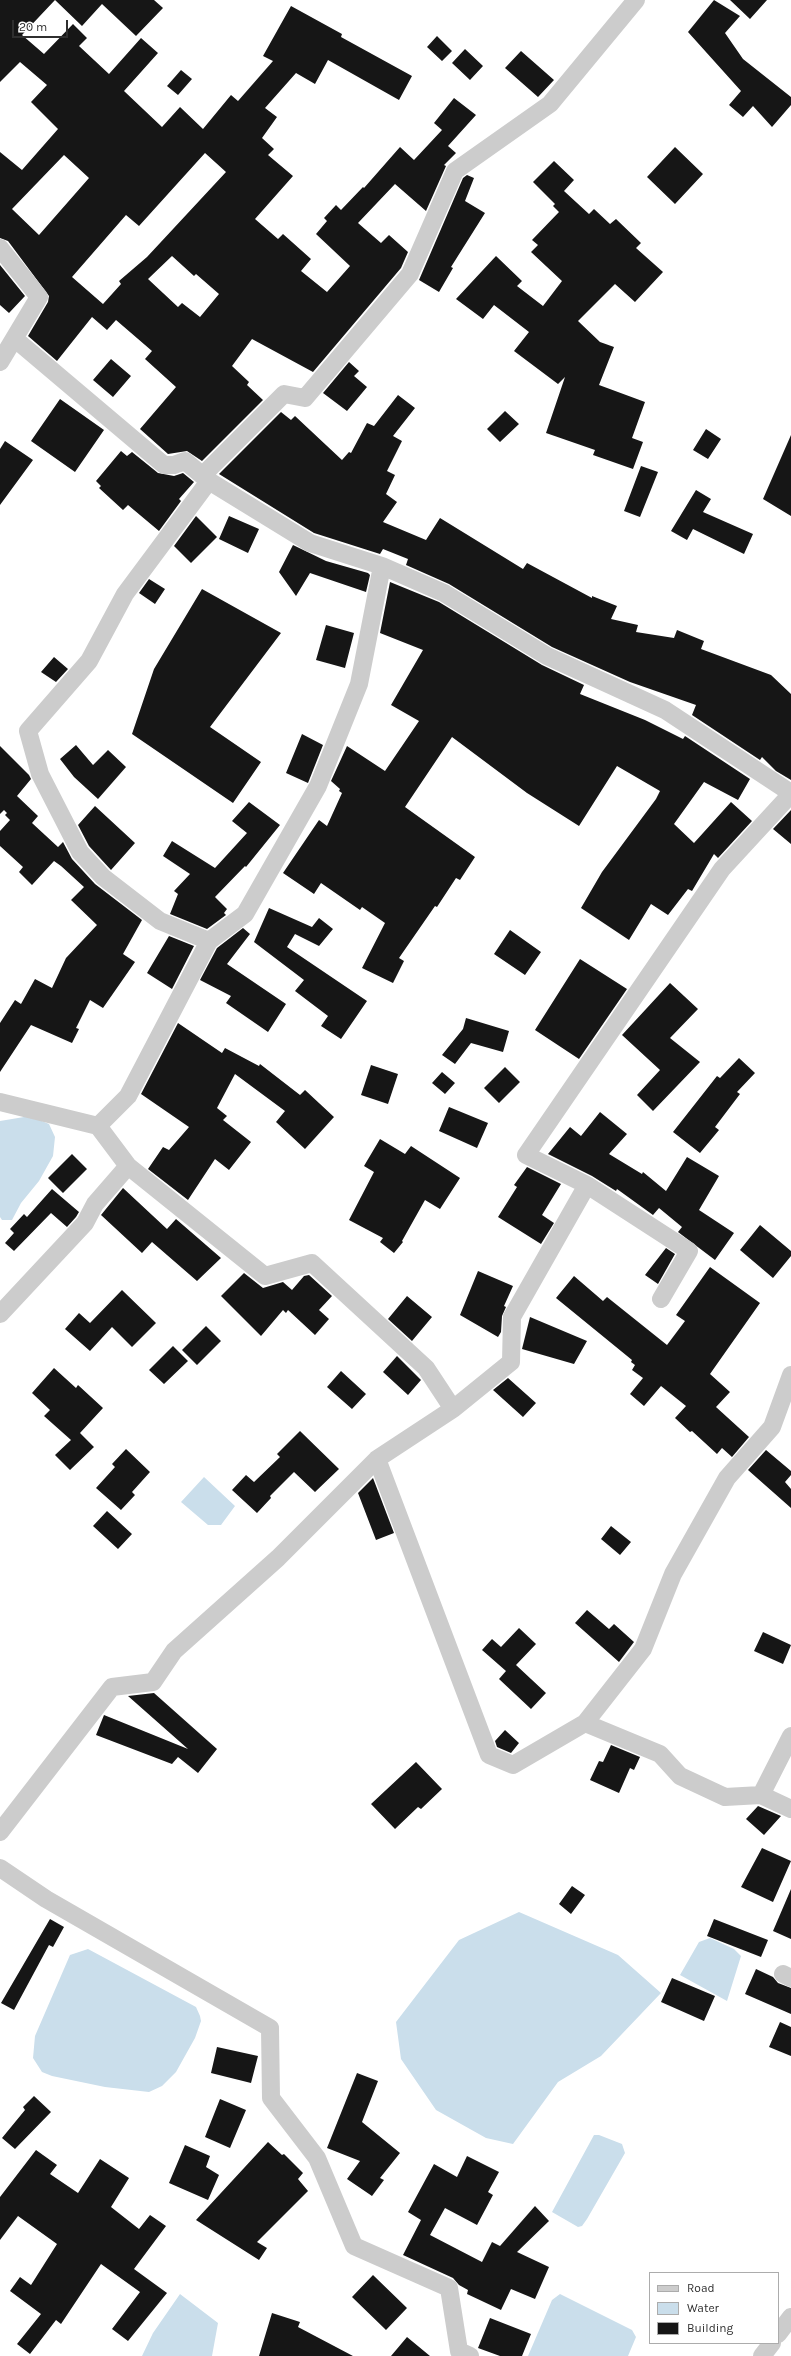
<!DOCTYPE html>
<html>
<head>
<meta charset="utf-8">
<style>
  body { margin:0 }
  #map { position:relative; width:791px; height:2356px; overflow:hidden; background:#fff; font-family:Karla,sans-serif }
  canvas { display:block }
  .legend { position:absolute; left:649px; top:2272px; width:130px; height:72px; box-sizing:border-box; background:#fff; border:1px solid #acacac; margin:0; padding:5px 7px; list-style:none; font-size:12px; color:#2f2f2f }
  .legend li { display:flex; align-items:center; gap:8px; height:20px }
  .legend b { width:20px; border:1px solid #acacac }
  .scale { position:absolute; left:12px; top:20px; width:56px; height:18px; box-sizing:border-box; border:2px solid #2f2f2f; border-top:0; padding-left:5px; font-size:12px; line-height:14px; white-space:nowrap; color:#2f2f2f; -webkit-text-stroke:3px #fff; paint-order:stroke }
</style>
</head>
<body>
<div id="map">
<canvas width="791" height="2356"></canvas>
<ul class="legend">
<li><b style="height:5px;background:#ccc"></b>Road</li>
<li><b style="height:11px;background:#cadeeb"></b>Water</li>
<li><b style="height:11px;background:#161616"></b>Building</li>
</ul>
<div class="scale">20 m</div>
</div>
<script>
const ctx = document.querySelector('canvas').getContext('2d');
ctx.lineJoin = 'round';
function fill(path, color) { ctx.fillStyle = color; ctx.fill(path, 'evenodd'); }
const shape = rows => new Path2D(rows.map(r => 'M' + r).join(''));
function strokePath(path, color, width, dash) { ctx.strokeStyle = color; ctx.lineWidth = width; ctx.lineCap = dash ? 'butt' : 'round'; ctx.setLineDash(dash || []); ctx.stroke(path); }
const water = shape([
  [30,1116,49,1124,55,1137,53,1156,39,1181,21,1203,12,1220,2,1220,0,1217,0,1121],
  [204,1477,235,1506,221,1525,208,1525,181,1502],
  [519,1912,618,1955,661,1993,601,2056,558,2082,513,2144,486,2138,436,2110,401,2059,396,2022,459,1940],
  [710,1938,734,1949,741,1956,727,2001,680,1975,699,1942],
  [88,1949,196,2007,200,2016,201,2021,195,2038,176,2072,162,2086,149,2092,105,2087,52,2076,42,2072,33,2058,35,2036,70,1955],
  [594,2135,599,2135,622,2144,625,2153,587,2219,582,2226,578,2227,552,2212],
  [180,2294,218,2323,212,2356,142,2356,153,2333],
  [560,2294,632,2330,636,2337,628,2356,528,2356,552,2300]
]);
const building = shape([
  [0,0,154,0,163,8,136,36,102,4,82,26,55,0,22,35,44,54,73,24,87,38,79,46,109,74,141,38,158,53,124,91,162,127,180,107,203,129,231,95,238,101,273,61,263,56,291,6,342,34,341,37,412,76,399,100,328,60,315,84,296,73,265,108,277,117,262,138,274,149,268,155,293,176,255,219,278,239,283,234,311,259,301,271,327,292,350,266,316,234,327,221,324,218,336,205,341,210,363,187,364,188,400,147,414,160,442,130,434,123,454,98,476,115,448,146,456,153,444,165,446,166,426,211,395,184,358,223,381,243,389,235,408,252,401,268,313,372,252,339,232,366,249,382,247,385,263,400,202,461,187,451,168,454,140,429,176,387,145,359,152,351,116,320,107,330,92,317,57,361,28,336,48,302,49,296,8,241,0,238,0,152,22,170,58,129,31,102,47,85,20,62,0,82],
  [205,153,226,172,147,257,119,281,121,284,103,304,72,277,126,215,139,226],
  [64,155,89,178,39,235,12,209],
  [172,256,194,276,196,274,219,294,200,317,182,303,178,307,148,279],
  [714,0,740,16,725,33,743,59,791,97,791,105,772,127,753,106,743,117,729,105,741,91,688,32],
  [730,0,767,0,750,19],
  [437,36,452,51,442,61,427,47],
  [465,49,483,66,470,80,452,63],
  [521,51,554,80,538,97,505,68],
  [181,70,192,79,178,95,167,86],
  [675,147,703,174,675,204,647,177],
  [554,161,574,180,564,191,589,214,594,209,610,224,616,219,641,243,636,248,663,272,635,302,615,284,578,321,600,342,614,347,599,385,645,402,632,438,643,442,633,469,593,455,595,450,546,433,565,377,558,384,514,351,529,332,494,305,483,319,456,299,496,256,522,281,517,286,543,306,562,281,531,252,538,245,532,240,559,212,553,206,555,204,533,182],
  [467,175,474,178,465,201,485,213,451,267,453,268,439,292,419,280,463,178],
  [0,265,25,296,9,313,0,305],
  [111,359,131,376,113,397,93,380],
  [349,362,359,371,354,376,367,387,347,411,323,393],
  [398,395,415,408,393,436,402,441,387,471,395,475,386,494,397,502,383,522,426,540,440,518,523,569,527,563,592,598,592,596,617,606,611,619,638,625,636,632,674,638,677,630,704,641,701,649,771,675,791,694,791,780,776,771,762,757,760,760,692,715,696,705,630,682,552,647,449,584,406,565,408,559,383,549,380,554,314,533,219,474,281,412,291,420,295,416,342,460,349,452,351,453,367,423,374,426],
  [60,399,104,430,75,472,31,441],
  [505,411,519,424,500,442,487,429],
  [706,429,721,439,708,459,693,450],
  [791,435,791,516,763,499],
  [5,441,33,460,0,505,0,449],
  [121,451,127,456,132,452,158,473,174,476,183,473,194,482,179,499,181,501,159,531,128,505,123,510,99,488,101,486,96,481],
  [641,466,658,472,640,517,624,511],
  [696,490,711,499,703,512,753,534,744,554,693,529,687,540,671,531],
  [196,516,217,537,191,563,174,546],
  [229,516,259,529,248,553,219,539],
  [293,545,326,561,368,573,370,575,366,592,310,573,296,596,279,572],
  [149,579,165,589,155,604,139,593],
  [390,582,439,602,542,665,584,685,580,694,645,720,683,739,685,736,750,779,738,800,704,782,674,824,694,843,731,802,752,821,718,858,714,854,692,891,688,889,668,915,651,904,629,940,581,908,602,872,656,799,660,791,617,766,579,826,527,793,452,737,405,807,475,857,460,880,456,878,437,907,435,906,399,958,404,961,393,983,362,968,385,923,362,907,360,910,321,883,314,894,283,873,319,820,327,826,342,793,339,791,340,789,331,781,347,746,385,771,419,721,391,705,423,650,380,633],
  [202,589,281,633,210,727,261,762,233,803,132,734,154,669],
  [326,625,354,633,345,668,316,660],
  [54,657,68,669,56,682,41,672],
  [302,734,323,745,308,783,286,773],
  [76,745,93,765,108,750,126,767,98,799,74,777,60,759],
  [0,746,29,775,31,779,17,796,38,816,32,823,58,847,63,842,72,859,95,884,142,920,123,954,135,962,103,1008,90,1000,76,1028,79,1029,72,1043,31,1025,0,1072,0,1023,15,1000,21,1004,35,979,52,988,66,958,97,925,71,900,84,887,61,866,54,861,32,885,19,872,23,867,0,846,0,831,10,820,5,815,7,813,4,810,0,814],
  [249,802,280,825,246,867,245,866,215,897,227,909,224,913,226,915,207,929,170,914,178,894,174,891,190,874,163,856,172,841,215,868,247,833,232,821],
  [95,806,135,843,111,870,89,846,78,825],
  [791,810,791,844,773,829],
  [269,908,312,927,319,918,333,929,319,946,295,934,287,947,367,1001,341,1039,321,1026,328,1016,295,991,304,980,254,942],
  [243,928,250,934,227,964,286,1004,268,1032,226,1003,231,996,200,980,217,948],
  [510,930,541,952,525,975,494,954],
  [169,936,194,946,172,989,147,973],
  [580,959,627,989,579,1059,535,1030],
  [670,983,698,1009,670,1038,700,1062,653,1111,637,1095,660,1070,622,1035],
  [466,1018,509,1031,503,1052,471,1043,455,1064,442,1055,463,1029],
  [178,1023,222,1053,225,1048,259,1066,260,1064,300,1095,305,1090,334,1117,305,1149,276,1122,285,1111,235,1074,217,1108,227,1116,223,1120,251,1142,229,1170,215,1159,188,1200,148,1169,163,1147,169,1150,189,1127,141,1094],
  [739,1058,755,1073,737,1092,740,1094,715,1127,719,1130,700,1153,673,1132,717,1076,720,1078],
  [371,1065,398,1074,388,1104,361,1095],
  [505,1067,520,1082,499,1103,484,1088],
  [442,1072,455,1083,445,1094,432,1083],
  [449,1107,488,1123,477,1148,439,1131],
  [600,1112,627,1134,609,1154,642,1174,643,1172,666,1191,687,1157,719,1176,699,1210,734,1233,715,1260,678,1232,682,1227,659,1208,653,1215,617,1189,616,1191,592,1176,548,1154,570,1127,581,1136],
  [380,1139,405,1154,411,1146,460,1178,440,1209,425,1200,402,1241,403,1242,394,1253,380,1242,383,1238,349,1220,374,1172,364,1166],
  [72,1154,87,1169,63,1193,48,1178],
  [527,1167,561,1184,542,1215,554,1223,541,1244,498,1217,517,1187,514,1185],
  [123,1188,167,1229,176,1219,221,1258,197,1281,152,1242,142,1253,101,1215],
  [52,1189,79,1212,76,1217,67,1227,51,1213,14,1251,5,1243,14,1233,10,1229,24,1214,27,1217],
  [760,1225,791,1251,791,1256,773,1278,740,1250],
  [666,1248,675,1254,658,1284,645,1275],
  [710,1267,760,1303,710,1374,730,1392,716,1407,749,1437,732,1457,722,1448,717,1454,692,1431,690,1432,675,1418,686,1406,661,1386,644,1406,630,1394,643,1378,632,1370,635,1365,631,1362,632,1360,556,1298,574,1276,603,1301,607,1297,667,1345,685,1321,676,1315],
  [478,1271,513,1286,504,1306,506,1307,502,1316,501,1332,498,1337,460,1315],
  [244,1273,263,1288,283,1282,292,1290,304,1276,309,1275,332,1296,319,1310,329,1319,315,1335,288,1310,286,1313,283,1310,261,1336,221,1296],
  [122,1290,156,1323,132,1347,112,1327,90,1351,65,1329,79,1313,90,1323],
  [407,1296,432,1317,412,1341,388,1319],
  [530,1317,587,1341,574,1364,522,1349],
  [206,1326,221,1341,197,1365,182,1350],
  [173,1346,188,1361,164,1384,149,1370],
  [397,1356,421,1380,408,1395,383,1372],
  [54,1368,76,1388,78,1385,103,1408,80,1433,94,1447,70,1470,55,1455,71,1440,44,1416,50,1410,32,1393],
  [341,1371,366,1394,352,1409,327,1387],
  [508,1378,536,1403,523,1417,493,1390],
  [300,1431,339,1469,315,1492,294,1472,270,1496,271,1498,257,1513,232,1490,246,1475,254,1482,280,1457,277,1454],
  [126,1449,150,1472,132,1492,135,1495,121,1510,96,1488,115,1467,112,1464],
  [766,1450,791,1471,791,1475,785,1482,791,1489,791,1508,748,1470],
  [373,1478,394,1533,376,1540,358,1493],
  [107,1511,132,1534,118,1549,93,1526],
  [611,1526,631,1542,620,1555,601,1539],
  [587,1610,609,1629,614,1624,634,1642,619,1662,575,1623],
  [519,1628,536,1644,516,1665,546,1693,531,1709,499,1679,506,1671,482,1650,492,1639,501,1647],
  [763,1632,791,1645,783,1664,754,1651],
  [154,1693,217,1749,198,1773,178,1757,172,1764,96,1735,104,1715,188,1749,128,1696],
  [505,1730,519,1743,511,1753,497,1747,495,1741],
  [611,1745,640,1757,634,1770,630,1768,619,1793,590,1780,599,1761,603,1762],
  [416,1762,442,1789,421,1809,418,1807,395,1829,371,1804],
  [758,1806,781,1816,764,1835,746,1819],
  [762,1848,791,1861,773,1902,741,1887],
  [572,1886,585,1895,571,1914,559,1904],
  [791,1889,791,1939,773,1931],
  [50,1919,64,1927,53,1947,49,1945,14,2010,1,2003],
  [714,1919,768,1940,761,1957,707,1936],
  [756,1969,773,1977,778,1983,791,1988,791,2014,745,1994],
  [672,1978,715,1996,704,2021,661,2002],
  [780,2022,791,2027,791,2056,769,2047],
  [217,2047,258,2056,251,2083,211,2073],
  [357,2073,378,2081,362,2122,400,2153,380,2178,384,2180,372,2196,347,2179,360,2161,327,2148],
  [34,2096,51,2112,15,2149,2,2138,25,2110,23,2107],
  [220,2099,246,2110,230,2148,205,2137],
  [268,2142,282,2155,284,2154,303,2173,298,2179,308,2191,257,2242,267,2248,259,2260,196,2220],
  [185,2145,210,2156,206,2167,219,2175,208,2200,169,2183],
  [36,2150,57,2165,50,2174,78,2193,100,2159,129,2178,111,2207,139,2229,150,2215,166,2226,134,2269,167,2293,128,2341,112,2329,140,2292,101,2264,61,2324,56,2320,30,2354,17,2344,41,2314,10,2291,20,2277,31,2285,57,2244,18,2216,0,2240,0,2197],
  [467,2156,499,2172,488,2192,493,2195,477,2225,445,2208,430,2235,482,2262,492,2242,500,2246,535,2206,549,2221,517,2252,549,2267,535,2299,511,2289,501,2310,467,2294,468,2290,459,2285,453,2278,403,2255,421,2220,408,2212,434,2164,457,2177],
  [373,2275,407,2308,386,2330,352,2297],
  [272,2313,300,2322,298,2327,353,2356,259,2356],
  [490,2318,531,2334,522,2356,500,2356,478,2348],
  [407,2337,430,2356,391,2356]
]);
const minor = shape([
  [0,248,39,297,0,362],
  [15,339,164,465,174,465,185,461,209,481,310,543,382,566,444,593,547,656,665,710,791,793],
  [203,475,284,394,305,398,410,274,455,171,550,104,636,0],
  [209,481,125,594,89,661,28,731,40,774,80,852,103,877,160,921,209,941],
  [0,1102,98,1126,128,1166,265,1276,312,1263,426,1368,453,1409],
  [98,1126,128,1096,209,941,245,914,318,786,359,684,382,566],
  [587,1185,526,1155,722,869,791,794],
  [0,1314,85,1223,95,1204,128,1166],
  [791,1375,772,1427,727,1478,673,1574,643,1649,585,1723,660,1754,680,1776,725,1797,761,1795,791,1809],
  [377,1459,489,1755,513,1765,585,1723],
  [761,1795,791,1736],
  [0,1832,112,1687,153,1682,174,1651,278,1558,377,1459,453,1409,511,1362,512,1317,587,1185,689,1251,661,1299],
  [0,1868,46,1899,270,2028,271,2098,317,2158,354,2246,449,2288,459,2351,470,2356],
  [783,1974,791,1978],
  [778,2334,791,2317],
  [762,2356,772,2343]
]);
fill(water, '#cadeeb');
fill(building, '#161616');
strokePath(minor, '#ccc', 18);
</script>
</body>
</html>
